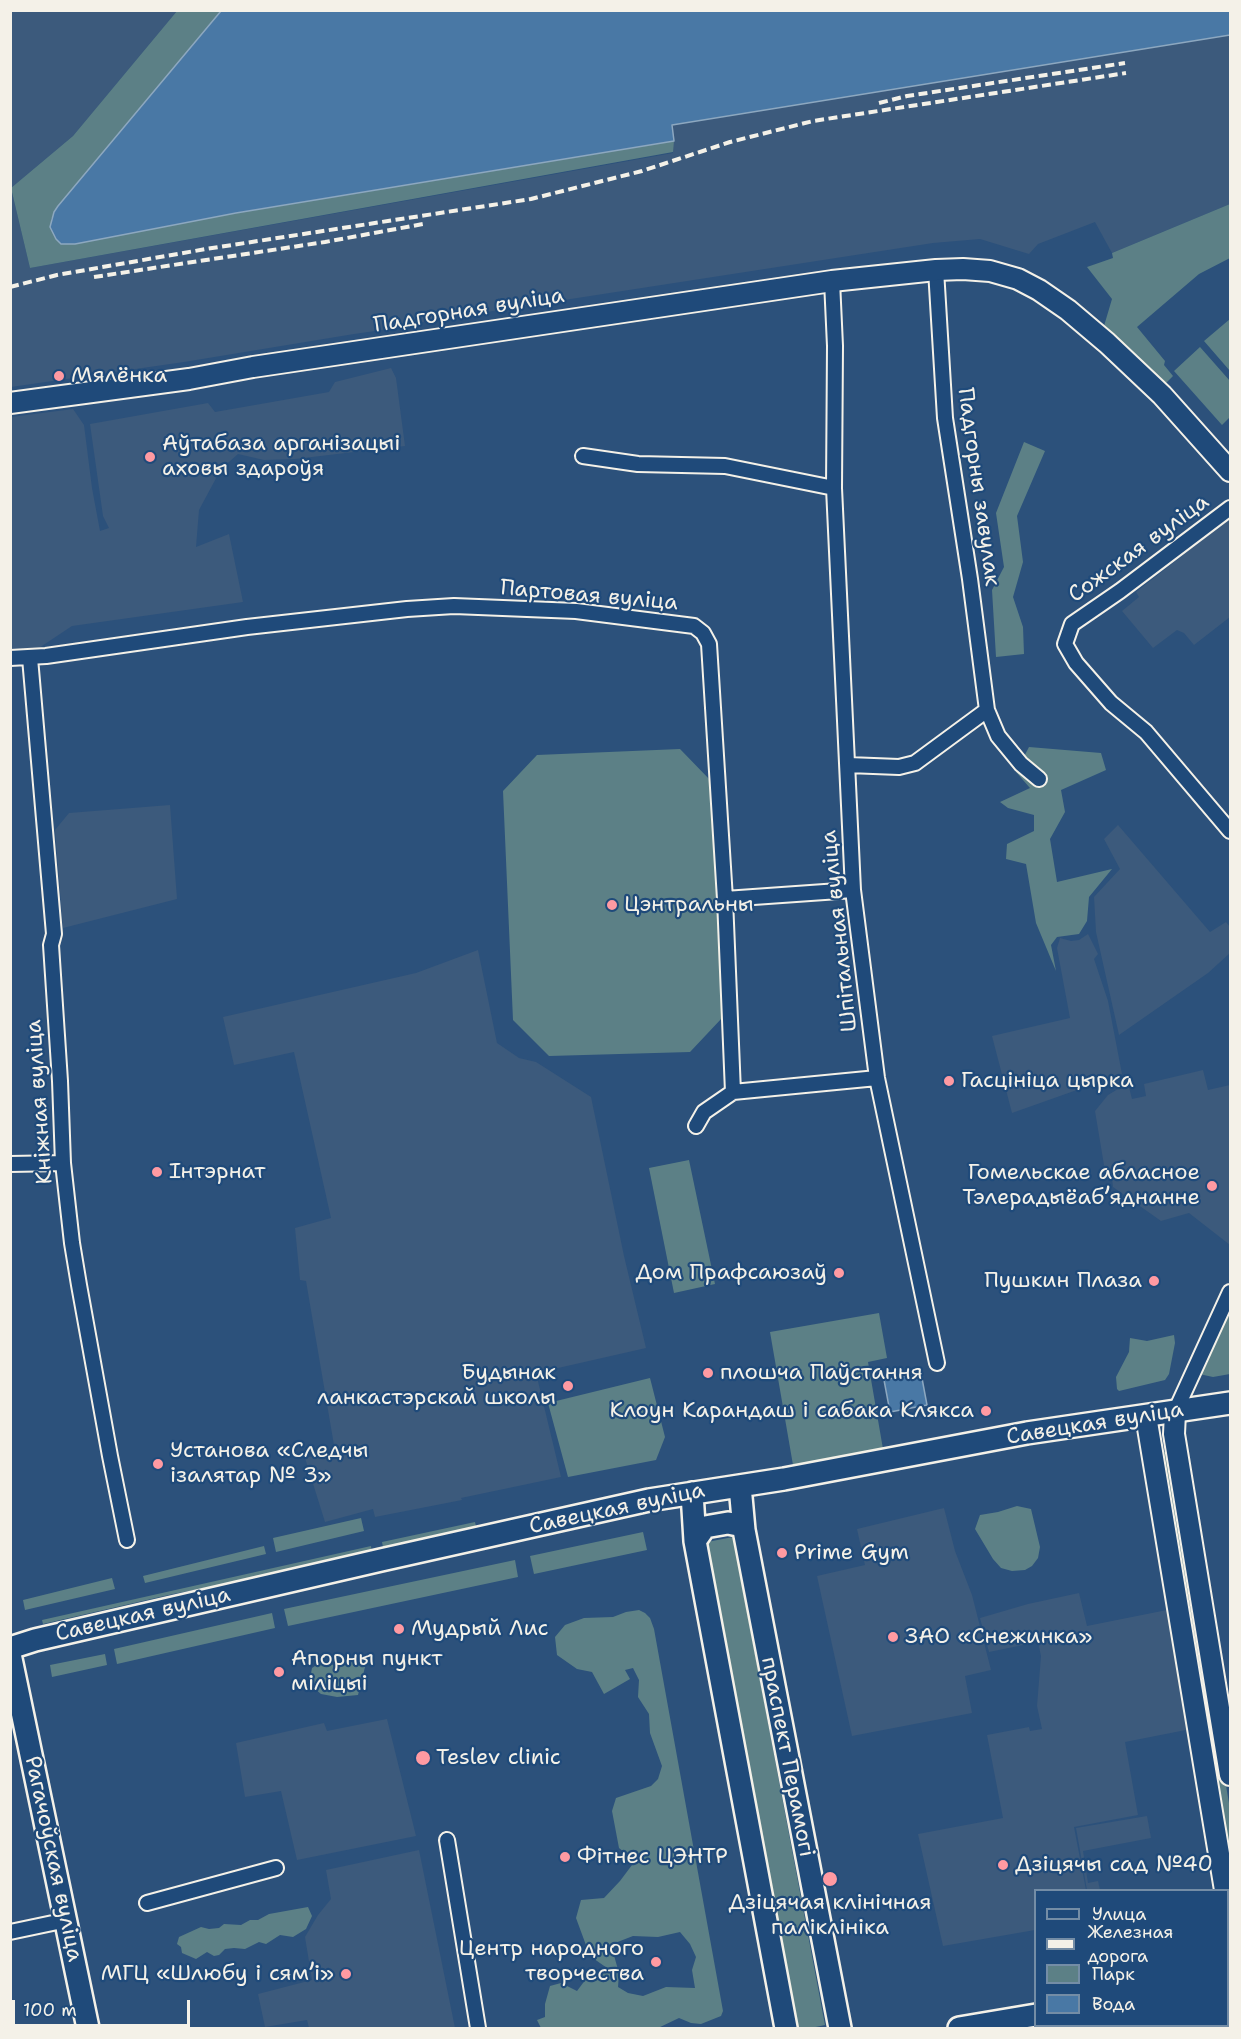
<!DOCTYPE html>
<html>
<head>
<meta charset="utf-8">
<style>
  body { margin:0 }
  #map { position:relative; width:1241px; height:2039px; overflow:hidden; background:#2c517b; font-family:"Shantell Sans",sans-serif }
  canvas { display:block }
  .frame { position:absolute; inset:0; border:12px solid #f4f1e8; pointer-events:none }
  .legend { position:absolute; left:1034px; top:1889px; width:195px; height:138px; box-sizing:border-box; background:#1f4a7a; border:2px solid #748da6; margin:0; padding:8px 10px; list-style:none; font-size:18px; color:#f4f1e8 }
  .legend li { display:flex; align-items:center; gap:12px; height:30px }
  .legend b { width:30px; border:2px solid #748da6 }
  .scale { position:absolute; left:12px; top:2000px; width:178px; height:27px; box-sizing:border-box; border:3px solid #f4f1e8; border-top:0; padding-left:8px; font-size:18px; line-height:21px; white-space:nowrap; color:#f4f1e8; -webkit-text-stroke:4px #1f4a7a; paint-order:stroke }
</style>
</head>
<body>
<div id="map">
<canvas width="1241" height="2039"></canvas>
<div class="frame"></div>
<ul class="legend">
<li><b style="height:8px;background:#1f4a7a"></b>Улица</li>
<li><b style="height:8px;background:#f4f1e8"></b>Железная дорога</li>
<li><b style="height:16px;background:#5c8086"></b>Парк</li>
<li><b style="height:16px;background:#4978a5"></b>Вода</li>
</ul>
<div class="scale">100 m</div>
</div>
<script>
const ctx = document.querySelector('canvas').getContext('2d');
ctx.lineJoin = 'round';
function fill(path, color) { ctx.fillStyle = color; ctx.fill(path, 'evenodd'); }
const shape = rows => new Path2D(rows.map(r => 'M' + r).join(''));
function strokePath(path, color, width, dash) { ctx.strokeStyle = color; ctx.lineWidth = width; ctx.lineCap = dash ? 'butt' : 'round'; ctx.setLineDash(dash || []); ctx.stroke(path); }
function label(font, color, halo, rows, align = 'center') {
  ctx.font = font + ' "Shantell Sans",sans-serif'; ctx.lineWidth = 4.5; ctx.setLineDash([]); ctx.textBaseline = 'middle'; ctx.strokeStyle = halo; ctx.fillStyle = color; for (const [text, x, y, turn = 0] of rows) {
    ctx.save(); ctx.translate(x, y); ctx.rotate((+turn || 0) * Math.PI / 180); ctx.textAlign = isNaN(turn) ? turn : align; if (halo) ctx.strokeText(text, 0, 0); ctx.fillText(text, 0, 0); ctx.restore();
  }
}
const built = shape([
  [10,11,177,11,73,136,11,188,30,268,673,153,672,125,1230,35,1230,204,1112,253,1095,222,1038,244,1029,254,980,239,933,243,396,326,396,328,354,334,184,362,11,387],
  [391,368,396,378,405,446,295,459,264,460,238,454,221,469,199,510,196,547,229,534,243,602,72,626,39,648,11,649,11,417,73,409,84,425,92,488,100,531,109,528,103,516,90,424,208,403,215,412,329,392,335,382],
  [1230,518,1230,617,1194,645,1184,633,1177,630,1153,648,1122,611,1139,597,1136,592],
  [170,805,177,899,63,928,55,830,69,813],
  [1118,825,1210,932,1226,922,1230,927,1230,953,1208,973,1119,1035,1096,932,1094,897,1120,869,1104,839],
  [1088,934,1098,954,1094,959,1108,1001,1122,1074,1012,1113,992,1036,1070,1018,1057,948,1060,938,1071,941,1079,940],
  [478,950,497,1043,519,1058,536,1062,591,1097,624,1256,646,1348,536,1373,561,1477,461,1498,462,1500,375,1517,373,1509,325,1522,305,1458,335,1451,306,1281,300,1280,295,1228,331,1218,294,1052,234,1065,223,1017,416,973],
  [1203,1070,1208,1090,1230,1085,1230,1245,1189,1213,1161,1221,1113,1187,1112,1178,1104,1165,1095,1111,1108,1095,1118,1089,1129,1087,1132,1099,1146,1096,1144,1084],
  [944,1508,955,1551,972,1595,991,1670,965,1676,972,1713,852,1736,817,1576,865,1565,857,1529],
  [1079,1593,1087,1626,1167,1610,1186,1730,1125,1742,1138,1815,1074,1827,1086,1890,1036,1890,1035,1930,943,1946,918,1834,1003,1818,987,1735,1029,1727,1030,1731,1042,1729,1037,1706,1041,1656,1038,1642,989,1652,980,1618,1028,1604],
  [387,1719,416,1836,297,1860,281,1791,245,1797,236,1743,324,1723,327,1731],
  [1147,1816,1151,1838,1083,1851,1088,1883,1098,1881,1100,1890,1087,1890,1076,1828],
  [419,1850,455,2028,309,2028,307,2020,265,2027,258,1994,312,1980,305,1937,318,1915,331,1899,326,1870]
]);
const green = shape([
  [177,11,221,11,54,213,51,220,68,244,236,213,674,141,673,152,30,268,11,188,73,136],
  [1230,204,1230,258,1199,274,1137,327,1165,361,1164,365,1173,376,1166,383,1104,326,1112,299,1087,267,1113,258,1112,253],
  [1230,319,1230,371,1204,341],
  [1200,347,1230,381,1230,417,1222,425,1174,371],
  [1024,442,1045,451,1017,516,1023,562,1013,597,1023,627,1024,654,996,657,992,590,1004,567,996,513],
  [1029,747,1101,753,1106,770,1061,790,1065,812,1050,839,1057,882,1112,869,1089,897,1087,921,1079,934,1057,937,1051,945,1056,971,1036,923,1026,864,1006,859,1007,844,1034,831,1034,815,1008,808,1000,802,1030,788,1016,772],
  [680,749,712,782,722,1018,690,1052,549,1056,513,1020,503,791,537,755],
  [689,1160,715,1284,674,1293,649,1168],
  [879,1313,887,1358,868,1362,883,1449,793,1465,770,1332],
  [1230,1313,1230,1374,1213,1377,1199,1374],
  [1174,1335,1175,1343,1169,1374,1165,1380,1119,1391,1117,1389,1116,1377,1129,1352,1130,1338,1147,1341],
  [650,1378,665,1437,656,1460,568,1477,548,1403],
  [1169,1451,1230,1809,1230,1880,1158,1453],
  [1017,1506,1031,1509,1040,1547,1038,1558,1032,1566,1025,1570,1012,1571,1001,1568,993,1559,975,1529,980,1515,998,1512],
  [361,1518,364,1531,276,1552,273,1538],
  [475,1522,477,1531,384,1552,382,1542],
  [643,1532,647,1550,534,1574,530,1556],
  [733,1537,825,2025,811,2028,791,2028,702,1543],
  [264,1546,266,1554,145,1583,143,1576],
  [371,1546,372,1556,173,1594,43,1624,42,1620],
  [515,1560,518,1577,288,1626,284,1609],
  [112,1578,115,1589,25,1610,23,1600],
  [639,1610,645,1613,650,1618,654,1629,723,2011,721,2016,701,2024,691,2023,679,2018,658,2028,541,2028,537,2020,545,2017,545,2004,550,1986,561,1983,577,1991,589,1975,604,1973,607,1968,590,1956,576,1918,581,1900,604,1898,620,1881,635,1861,619,1848,612,1811,616,1798,651,1786,658,1779,662,1766,650,1733,649,1714,638,1697,639,1680,633,1668,625,1670,630,1679,604,1694,592,1672,577,1669,557,1655,555,1637,565,1625,584,1618,613,1617,626,1612],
  [680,1932,690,1944,696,1957,692,1970,695,1988,666,1987,643,1996,628,1993,618,1987,619,1973,613,1952,615,1943,633,1936,658,1937],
  [272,1613,275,1628,117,1664,114,1649],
  [105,1654,107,1665,52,1677,50,1665],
  [344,1657,359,1660,365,1667,358,1695,337,1697,321,1694,309,1684,312,1668,318,1664,338,1665],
  [308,1907,312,1916,306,1929,293,1937,280,1935,266,1944,259,1942,245,1949,234,1948,225,1949,219,1955,214,1956,207,1952,196,1959,182,1953,181,1947,177,1944,179,1937,201,1927,209,1929,219,1928,224,1924,241,1925,250,1920,258,1920,269,1914]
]);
const water = shape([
  [221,11,1230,10,1230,35,672,125,674,141,236,213,75,244,61,244,56,239,50,227,54,212,58,206,221,11],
  [921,1373,927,1405,890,1412,884,1380,921,1373]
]);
const street = shape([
  [936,270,945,418,970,579,987,710,998,736,1021,764,1039,779],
  [832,281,835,346,834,488,853,890,877,1078,937,1363],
  [583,456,638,464,725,466,834,488],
  [1230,508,1120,591,1072,624,1065,644,1076,663,1111,703,1146,732,1230,831],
  [10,658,46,656,247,627,407,609,454,606,576,611,694,626,703,633,709,644,725,899,733,1092],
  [30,658,54,934,51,945,60,1081,63,1163,72,1243,79,1285,110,1456,127,1540],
  [848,765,899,767,915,763,987,710],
  [725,899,853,890],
  [733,1092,877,1078],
  [696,1126,704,1112,733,1092],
  [10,1164,63,1163],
  [1175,1412,1230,1292],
  [447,1840,478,2028],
  [147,1903,276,1868],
  [10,1932,67,1920]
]);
const secondary = shape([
  [10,403,189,379,253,367,832,281,936,270,963,269,990,271,1018,279,1039,290,1068,310,1107,343,1162,395,1230,471],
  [1175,1412,1174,1434,1230,1775],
  [1146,1416,1225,1890],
  [1228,1903,1230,1921]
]);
const primary = shape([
  [740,1486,744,1530,840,2028],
  [692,1493,695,1541,786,2028],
  [695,1541,705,1527,728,1523,743,1526],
  [10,1648,35,1640,381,1560,649,1500,784,1479,1027,1433,1230,1403],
  [10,1654,88,2028],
  [1228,1977,1230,1976],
  [959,2028,1036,2015]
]);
const rail = shape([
  [879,103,907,96,1125,63],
  [94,277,325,242,423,224],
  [10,287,57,275,206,249,531,199,642,171,730,142,813,121,1126,73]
]);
const markers = [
  [59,376,6,"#ff9aa2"],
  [150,457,6,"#ff9aa2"],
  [612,905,6,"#ff9aa2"],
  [949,1081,6,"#ff9aa2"],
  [157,1172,6,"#ff9aa2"],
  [1212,1186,6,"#ff9aa2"],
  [839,1273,6,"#ff9aa2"],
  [1154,1281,6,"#ff9aa2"],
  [708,1373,6,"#ff9aa2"],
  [568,1386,6,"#ff9aa2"],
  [986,1411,6,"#ff9aa2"],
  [158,1464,6,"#ff9aa2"],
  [782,1553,6,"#ff9aa2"],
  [399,1629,6,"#ff9aa2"],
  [893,1637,6,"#ff9aa2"],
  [279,1672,6,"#ff9aa2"],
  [423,1758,8,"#ff9aa2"],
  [565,1857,6,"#ff9aa2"],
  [1003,1865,6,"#ff9aa2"],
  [830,1879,8,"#ff9aa2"],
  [656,1962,6,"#ff9aa2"],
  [346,1974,6,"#ff9aa2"]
];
const streetNames = [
  ["Падгорная вуліца",469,311,-9],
  ["Падгорны завулак",978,487,82],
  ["Сожская вуліца",1139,549,-36],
  ["Партовая вуліца",589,596,5],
  ["Шпітальная вуліца",840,931,-96],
  ["Кніжная вуліца",40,1102,-94],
  ["Савецкая вуліца",1095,1424,-9],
  ["Савецкая вуліца",617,1509,-12],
  ["Савецкая вуліца",143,1615,-13],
  ["праспект Перамогі",787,1757,79],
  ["Рагачоўская вуліца",53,1859,78]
];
const poiNames = [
  ["Мялёнка",71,376],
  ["Аўтабаза арганізацыі",162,444],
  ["аховы здароўя",162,469],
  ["Цэнтральны",624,905],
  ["Гасцініца цырка",961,1081],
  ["Інтэрнат",169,1172],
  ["Гомельскае абласное",1200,1173,"right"],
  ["Тэлерадыёабʼяднанне",1200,1198,"right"],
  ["Дом Прафсаюзаў",827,1273,"right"],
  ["Пушкин Плаза",1142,1281,"right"],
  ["Будынак",556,1373,"right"],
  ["ланкастэрскай школы",556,1398,"right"],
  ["плошча Паўстання",720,1373],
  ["Клоун Карандаш і сабака Клякса",974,1411,"right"],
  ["Установа «Следчы",170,1451],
  ["ізалятар № 3»",170,1476],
  ["Prime Gym",794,1553],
  ["Мудрый Лис",411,1629],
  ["ЗАО «Снежинка»",905,1637],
  ["Апорны пункт",291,1659],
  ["міліцыі",291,1684],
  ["Teslev clinic",436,1758],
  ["Фітнес ЦЭНТР",577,1857],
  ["Дзіцячы сад №40",1015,1865],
  ["Дзіцячая клінічная",830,1903,"center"],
  ["паліклініка",830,1928,"center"],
  ["Центр народного",644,1949,"right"],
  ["творчества",644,1974,"right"],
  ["МГЦ «Шлюбу і сямʼі»",334,1974,"right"]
];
fill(built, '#3c5a7c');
fill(green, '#5c8086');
fill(water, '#4978a5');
strokePath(water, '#8da8c0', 1.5);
strokePath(street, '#f4f1e8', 18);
strokePath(secondary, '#f4f1e8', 24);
strokePath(primary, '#f4f1e8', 26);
strokePath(street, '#1f4a7a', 14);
strokePath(secondary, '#1f4a7a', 20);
strokePath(primary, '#1f4a7a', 21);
strokePath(rail, '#f4f1e8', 4, [9, 4.5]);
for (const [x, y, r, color] of markers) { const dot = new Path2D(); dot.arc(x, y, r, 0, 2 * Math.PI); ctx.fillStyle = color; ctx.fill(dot); strokePath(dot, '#1f4a7a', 2); }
label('22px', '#f4f1e8', '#1f4a7a', streetNames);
label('22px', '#f4f1e8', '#1f4a7a', poiNames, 'left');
</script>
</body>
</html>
